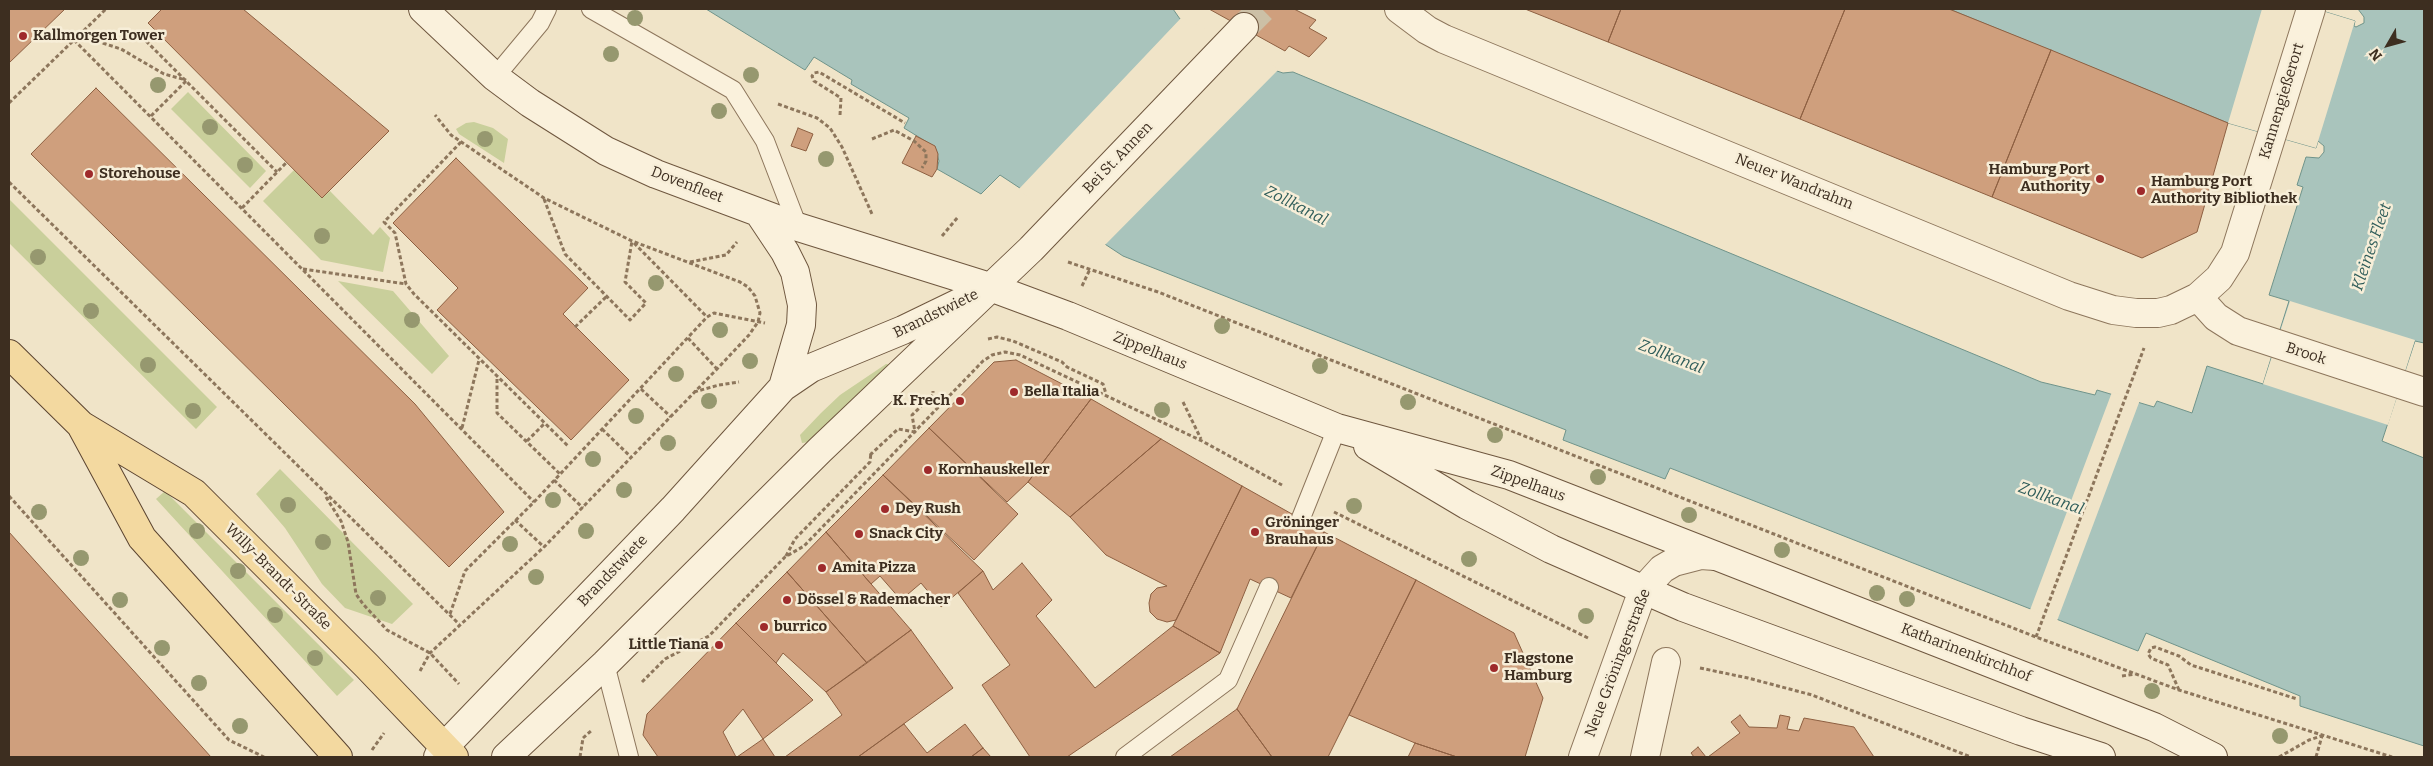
<!DOCTYPE html>
<html>
<head>
<meta charset="utf-8">
<style>
  body { margin:0 }
  #map { position:relative; width:2433px; height:766px; overflow:hidden; background:#f0e4c8; font-family:Bitter,serif }
  canvas { display:block }
  .frame { position:absolute; inset:0; border:10px solid #3d2e20; pointer-events:none }
  .north { position:absolute; left:2363px; top:20px; width:50px; height:50px; -webkit-text-stroke:4px #f7eed8; paint-order:stroke; rotate:232deg; font-size:14px; font-weight:700; line-height:20px; text-align:center; color:#3d2e20 }
  .north::after { content:''; display:block; margin:auto; width:18px; height:22px; background:#3d2e20; clip-path:polygon(50% 0,100% 100%,50% 72%,0 100%) }
</style>
</head>
<body>
<div id="map">
<canvas width="2433" height="766"></canvas>
<div class="frame"></div>
<div class="north">N</div>
</div>
<script>
const ctx = document.querySelector('canvas').getContext('2d');
ctx.lineJoin = 'round';
function fill(path, color) { ctx.fillStyle = color; ctx.fill(path, 'evenodd'); }
const shape = rows => new Path2D(rows.map(r => 'M' + r).join(''));
function strokePath(path, color, width, dash) { ctx.strokeStyle = color; ctx.lineWidth = width; ctx.lineCap = dash ? 'butt' : 'round'; ctx.setLineDash(dash || []); ctx.stroke(path); }
function label(font, color, halo, rows, align = 'center') {
  ctx.font = font + ' Bitter,serif'; ctx.lineWidth = 5; ctx.setLineDash([]); ctx.textBaseline = 'middle'; ctx.strokeStyle = halo; ctx.fillStyle = color; for (const [text, x, y, turn = 0] of rows) {
    ctx.save(); ctx.translate(x, y); ctx.rotate((+turn || 0) * Math.PI / 180); ctx.textAlign = isNaN(turn) ? turn : align; if (halo) ctx.strokeText(text, 0, 0); ctx.fillText(text, 0, 0); ctx.restore();
  }
}
const green = shape([
  [188,92,266,171,250,188,171,109],
  [474,122,493,128,508,139,504,163,459,134,456,129,466,123],
  [294,170,322,198,330,191,373,235,380,227,390,238,383,272,321,260,263,201],
  [9,199,217,407,196,429,9,243],
  [338,281,393,291,449,356,432,374],
  [886,364,892,365,891,370,845,407,809,442,802,443,800,435,821,413,840,395],
  [280,469,413,604,392,624,345,608,322,584,285,528,256,494],
  [165,491,354,680,337,696,156,499]
]);
const water = shape([
  [706,9,1173,9,1180,19,1277,71,1283,73,1293,72,2041,382,2095,395,2097,390,2154,407,2157,401,2192,413,2207,366,2263,384,2289,301,2269,295,2303,187,2297,185,2306,157,2319,158,2324,152,2324,146,2318,141,2316,148,2228,123,1949,9,2316,9,2355,21,2354,26,2356,27,2364,23,2364,17,2358,9,2424,9,2424,343,2415,341,2382,441,2424,458,2424,746,2300,706,2300,696,2146,633,2138,651,1670,468,1665,479,1563,440,1566,430,1123,256,1000,175,981,194,937,169,939,161,935,147,904,128,909,118,851,84,852,80,814,57,805,70,706,9]
]);
const pier = shape([
  [2262,9,2316,9,2355,21,2316,148,2228,123],
  [1182,17,1279,69,1103,247,1018,190],
  [2290,301,2415,340,2388,425,2263,384],
  [2112,392,2140,400,2057,621,2030,610]
]);
const building = shape([
  [9,9,65,9,9,63,9,9],
  [162,9,243,9,389,131,322,198,148,23,162,9],
  [1209,9,1294,9,1316,20,1309,28,1327,38,1309,57,1289,46,1285,51,1209,9],
  [1525,9,1621,9,1608,42,1525,9],
  [1621,9,1845,9,1800,119,1608,42,1621,9],
  [1845,9,1949,9,2051,50,1992,197,1800,119,1845,9],
  [2051,50,2228,123,2197,232,2142,258,1992,197,2051,50],
  [96,88,415,404,504,512,449,567,31,154,96,88],
  [798,128,813,134,806,151,791,146,798,128],
  [916,136,935,146,938,154,937,169,932,177,902,163,916,136],
  [456,158,588,288,563,314,629,380,571,440,437,310,458,288,393,223,456,158],
  [1016,360,1091,399,1028,482,1007,502,929,428,994,362,1016,360],
  [1091,399,1161,439,1070,517,1028,482,1091,399],
  [929,428,1018,514,974,560,883,475,929,428],
  [1161,439,1242,486,1176,620,1167,622,1157,619,1150,612,1149,603,1151,594,1157,588,1167,586,1106,555,1070,517,1161,439],
  [883,475,983,571,941,607,921,583,901,600,880,576,871,584,826,532,883,475],
  [1242,486,1324,532,1291,598,1250,579,1220,653,1173,626,1242,486],
  [9,532,211,757,9,757,9,532],
  [826,532,911,630,867,663,787,572,826,532],
  [1324,532,1416,580,1328,757,1272,757,1237,709,1324,532],
  [1022,563,1052,600,1036,616,1095,688,1173,626,1220,653,1067,757,1030,757,982,685,1010,665,958,593,983,571,993,590,1022,563],
  [787,572,867,663,826,692,783,653,776,663,736,623,787,572],
  [1416,580,1514,633,1543,698,1525,757,1457,757,1415,743,1349,715,1416,580],
  [736,623,813,700,763,739,743,709,723,732,736,757,658,757,643,735,647,714,736,623],
  [911,630,953,688,858,757,785,757,842,715,826,692,911,630],
  [1237,709,1272,757,1170,757,1237,709],
  [1740,715,1749,727,1777,728,1780,715,1790,717,1787,729,1799,731,1804,718,1854,727,1874,757,1708,757,1740,733,1731,722,1740,715],
  [904,724,927,753,965,724,983,748,971,757,858,757,904,724],
  [763,739,775,757,736,757,737,757,763,739],
  [1415,743,1457,757,1408,757,1415,743],
  [1698,747,1706,757,1694,757,1691,753,1698,747],
  [983,748,991,757,971,757,983,748]
]);
const secondaryTunnel = shape([
  [1244,27,1262,9]
]);
const path = shape([
  [78,35,121,49,164,74,186,80],
  [74,40,534,502],
  [146,41,277,172],
  [9,103,106,9],
  [778,104,817,118,830,128,842,147,872,214],
  [840,115,841,98,814,81,812,76,814,73,819,72,905,123],
  [151,116,187,80],
  [872,139,894,130,914,141,926,152,926,161,922,168],
  [461,142,384,222,395,233,406,284,414,294,568,446],
  [9,182,459,624],
  [544,199,565,254,630,320,646,303,625,282,632,241],
  [242,208,286,163],
  [942,236,958,217],
  [634,243,707,317,714,313,765,323],
  [690,262,726,255,737,242],
  [1068,262,1158,292,2036,637,2179,690,2392,757],
  [303,269,406,284],
  [1082,286,1090,269],
  [575,327,607,296],
  [688,338,717,369],
  [988,339,997,337,1013,341,1062,362,1067,367,1103,384,1106,394],
  [497,379,497,413,560,474],
  [641,389,671,417],
  [694,392,719,385,739,382],
  [1183,402,1201,439],
  [462,428,479,360],
  [602,429,631,457],
  [527,441,544,424],
  [870,455,898,429,915,432,912,415,933,395,933,391],
  [554,480,583,508],
  [9,496,229,740,264,757],
  [326,497,341,521,348,542,356,594,363,604,387,630,430,653,459,684],
  [1334,512,1588,638],
  [515,520,544,547],
  [786,556,795,539,870,462,871,452],
  [450,614,465,571,534,502,707,317],
  [2036,637,2144,348],
  [1700,668,1748,678,1812,695,1971,757],
  [420,671,430,653,544,547,717,369,749,335,758,322,760,313,755,296,748,287,740,282,632,241,544,198,451,135,435,115],
  [2122,676,2135,674],
  [642,682,665,659,709,636,785,557,804,546,983,361,992,355,1005,352,1020,355,1202,441,1282,485],
  [2179,690,2168,665,2151,658,2148,654,2151,648,2155,647,2179,656,2191,665,2297,699],
  [583,738,592,730],
  [372,750,384,733],
  [580,757,583,738],
  [2279,757,2309,740,2321,736],
  [2316,757,2322,736]
]);
const lane = shape([
  [591,9,733,90,765,141,798,227],
  [495,77,540,23,547,9],
  [1301,518,1337,428],
  [605,664,629,757],
  [1125,757,1228,680,1269,587]
]);
const street = shape([
  [1399,9,1427,30,1444,39,2069,296,2113,310,2136,313,2158,313,2171,310,2198,297,2219,278,2235,253,2311,9],
  [2198,297,2216,317,2238,331,2424,392],
  [1583,757,1643,590,1662,569,1674,562,1701,555,1715,556],
  [1645,757,1666,662]
]);
const secondary = shape([
  [423,9,495,77,530,103,606,151,656,174,798,227,990,287,1068,316,1337,428,1509,475,2154,727,2213,757],
  [759,213,785,252,795,272,802,305,801,325,783,387],
  [1368,446,1467,505,1551,549,1683,607,2021,731,2101,757],
  [438,757,444,747,673,509,783,387,811,368,903,330,967,299],
  [506,757,605,664,820,450,1031,249,1244,27]
]);
const primary = shape([
  [9,354,81,425,194,493,367,666,454,757],
  [82,427,142,538,338,757]
]);
const trees = [
  [635,18],
  [611,54],
  [751,75],
  [158,85],
  [719,111],
  [210,127],
  [485,139],
  [826,159],
  [245,165],
  [322,236],
  [38,257],
  [656,283],
  [91,311],
  [412,320],
  [1222,326],
  [720,330],
  [750,361],
  [148,365],
  [1320,366],
  [676,374],
  [709,401],
  [1408,402],
  [1162,410],
  [193,411],
  [636,416],
  [1495,435],
  [668,443],
  [593,459],
  [1598,477],
  [624,490],
  [553,500],
  [288,505],
  [1354,506],
  [39,512],
  [1689,515],
  [197,531],
  [586,531],
  [323,542],
  [510,544],
  [1782,550],
  [81,558],
  [1469,559],
  [238,571],
  [536,577],
  [1877,593],
  [378,598],
  [1907,599],
  [120,600],
  [275,615],
  [1586,616],
  [162,648],
  [315,658],
  [199,683],
  [2152,691],
  [240,726],
  [2280,736]
];
const markers = [
  [23,36,5,"#9e2a2b"],
  [89,174,5,"#9e2a2b"],
  [2100,179,5,"#9e2a2b"],
  [2141,191,5,"#9e2a2b"],
  [1014,392,5,"#9e2a2b"],
  [960,401,5,"#9e2a2b"],
  [928,470,5,"#9e2a2b"],
  [885,509,5,"#9e2a2b"],
  [1255,532,5,"#9e2a2b"],
  [859,534,5,"#9e2a2b"],
  [822,568,5,"#9e2a2b"],
  [787,600,5,"#9e2a2b"],
  [764,627,5,"#9e2a2b"],
  [719,645,5,"#9e2a2b"],
  [1494,668,5,"#9e2a2b"]
];
const poiNames = [
  ["Kallmorgen Tower",33,36],
  ["Hamburg Port",2090,170,"right"],
  ["Authority",2090,187,"right"],
  ["Storehouse",99,174],
  ["Hamburg Port",2151,182],
  ["Authority Bibliothek",2151,199],
  ["Bella Italia",1024,392],
  ["K. Frech",950,401,"right"],
  ["Kornhauskeller",938,470],
  ["Dey Rush",895,509],
  ["Gröninger",1265,523],
  ["Brauhaus",1265,540],
  ["Snack City",869,534],
  ["Amita Pizza",832,568],
  ["Dössel & Rademacher",797,600],
  ["burrico",774,627],
  ["Little Tiana",709,645,"right"],
  ["Flagstone",1504,659],
  ["Hamburg",1504,676]
];
const streetNames = [
  ["Kannengießerort",2282,101,-73],
  ["Bei St. Annen",1118,158,-46],
  ["Neuer Wandrahm",1794,182,22],
  ["Dovenfleet",687,185,21],
  ["Brandstwiete",936,314,-26],
  ["Zippelhaus",1150,351,22],
  ["Brook",2306,354,18],
  ["Zippelhaus",1528,484,20],
  ["Brandstwiete",613,571,-46],
  ["Willy-Brandt-Straße",278,577,45],
  ["Katharinenkirchhof",1966,653,21],
  ["Neue Gröningerstraße",1618,663,-69]
];
const waterNames = [
  ["Zollkanal",1296,206,27],
  ["Kleines Fleet",2372,247,-71],
  ["Zollkanal",1671,357,21],
  ["Zollkanal",2051,499,20]
];
fill(green, '#c9cf9b');
fill(water, '#a9c4bc');
strokePath(water, '#6f938a', 1);
fill(pier, '#f0e4c8');
fill(building, '#cf9f7d');
strokePath(building, '#8d5f41', 1);
strokePath(secondaryTunnel, '#ccc0a6', 28, [28, 14]);
strokePath(lane, '#8d765c', 20);
strokePath(street, '#8d765c', 30);
strokePath(secondary, '#6f573f', 30);
strokePath(primary, '#5b4430', 30);
strokePath(path, '#8d765c', 3, [4, 2.5]);
strokePath(lane, '#faf1dc', 18);
strokePath(street, '#faf1dc', 28);
strokePath(secondary, '#faf1dc', 28);
strokePath(primary, '#f3d9a0', 28);
ctx.fillStyle = '#96986f';
for (const [x, y] of trees) { ctx.beginPath(); ctx.arc(x, y, 8, 0, 2 * Math.PI); ctx.fill(); }
for (const [x, y, r, color] of markers) { const dot = new Path2D(); dot.arc(x, y, r, 0, 2 * Math.PI); ctx.fillStyle = color; ctx.fill(dot); strokePath(dot, '#f7eed8', 2); }
label('bold 15px', '#3d2e20', '#f7eed8', poiNames, 'left');
label('15px', '#3d2e20', '#f7eed8', streetNames);
label('italic 16px', '#2f5d5a', '#f7eed8', waterNames);
</script>
</body>
</html>
